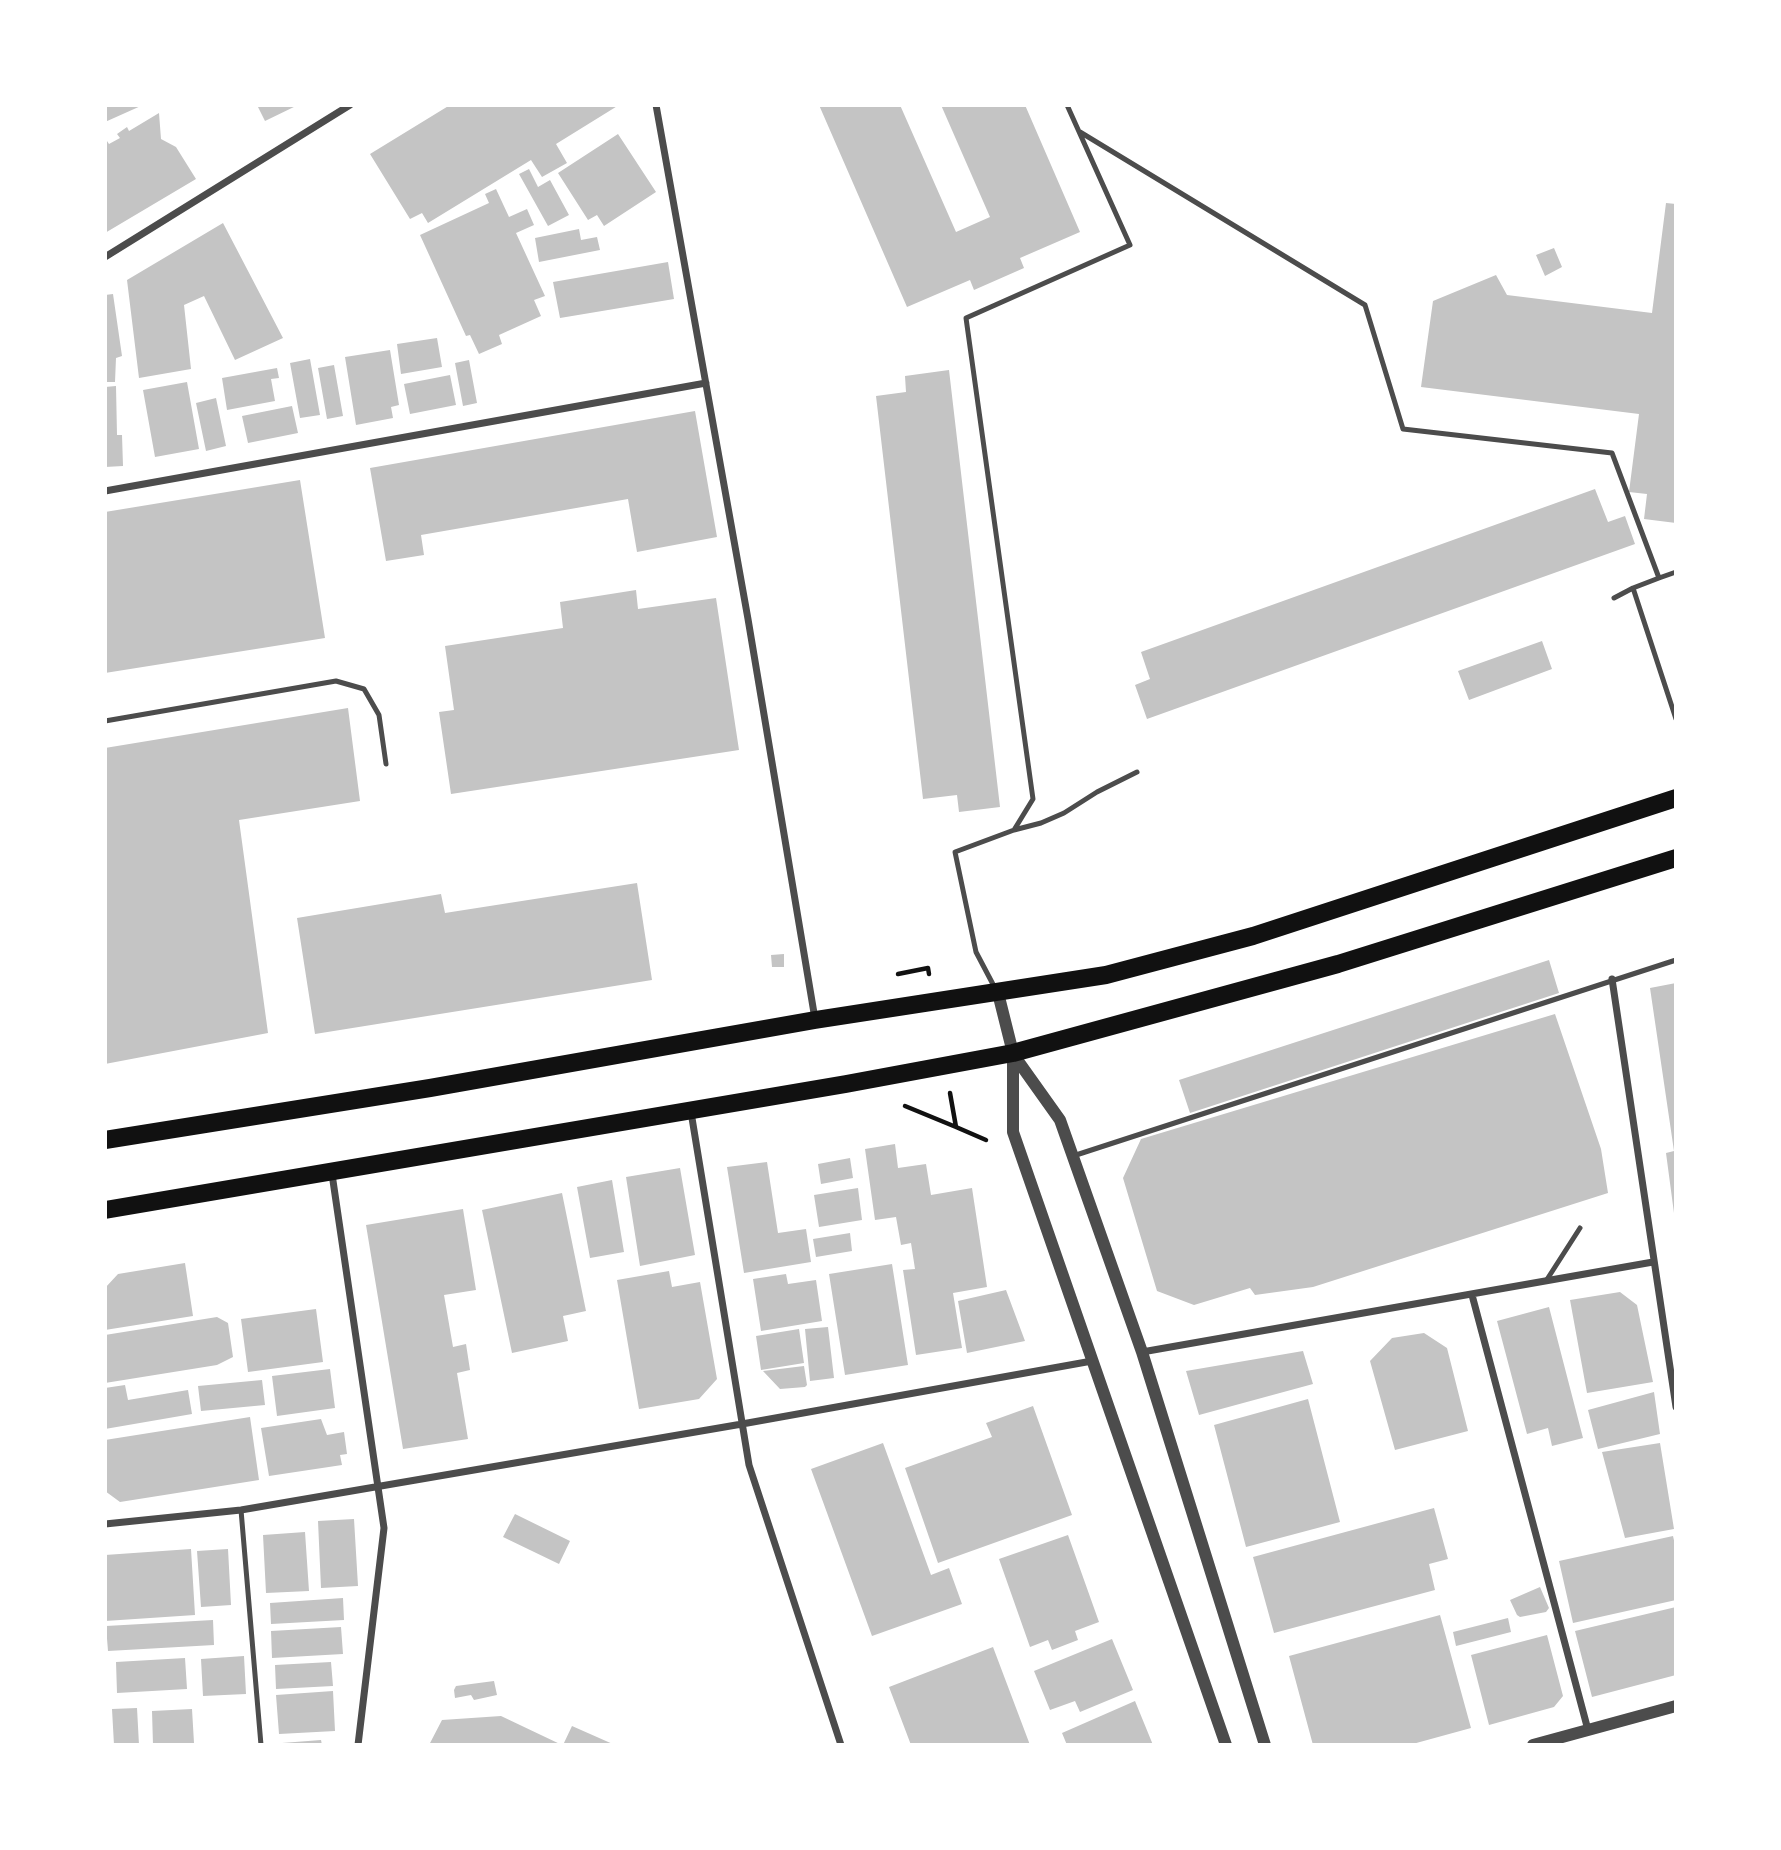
<!DOCTYPE html>
<html>
<head>
<meta charset="utf-8">
<style>
  body { margin:0 }
  #map { position:relative; width:1781px; height:1850px; overflow:hidden; background:#fff; font-family:"Fira Sans Condensed",sans-serif }
  canvas { display:block }
  .frame { position:absolute; inset:0; border:107px solid #fff; pointer-events:none }
</style>
</head>
<body>
<div id="map">
<canvas width="1781" height="1850"></canvas>
<div class="frame"></div>
</div>
<script>
const ctx = document.querySelector('canvas').getContext('2d');
ctx.lineJoin = 'round';
function fill(path, color) { ctx.fillStyle = color; ctx.fill(path, 'evenodd'); }
const shape = rows => new Path2D(rows.map(r => 'M' + r).join(''));
function strokePath(path, color, width, dash) { ctx.strokeStyle = color; ctx.lineWidth = width; ctx.lineCap = dash ? 'butt' : 'round'; ctx.setLineDash(dash || []); ctx.stroke(path); }
const building = shape([
  [105,105,143,105,105,122],
  [257,105,298,105,265,121],
  [450,105,619,105,556,144,567,163,542,177,531,160,428,223,422,213,410,219,370,154],
  [819,105,900,105,956,232,990,217,941,105,1025,105,1080,232,1020,258,1024,268,974,290,970,280,907,307],
  [159,113,161,139,176,147,196,179,105,233,105,138,109,144,120,138,117,134,127,127,129,131],
  [618,134,656,192,604,226,597,215,588,220,558,173],
  [529,169,538,187,550,180,569,215,548,226,519,174],
  [496,189,509,217,527,209,534,225,516,233,545,296,534,300,541,316,499,335,502,344,479,354,470,335,466,336,420,235,489,203,485,194],
  [1666,203,1676,204,1676,523,1644,519,1647,494,1629,492,1639,414,1421,387,1433,301,1496,275,1507,295,1652,313],
  [223,223,283,338,235,360,204,296,184,305,191,369,139,378,127,280],
  [579,229,581,240,597,237,600,250,539,262,535,238],
  [1554,248,1562,267,1545,276,1536,255],
  [668,262,674,299,560,318,553,282],
  [113,294,122,356,116,358,115,382,105,382,105,295],
  [437,338,442,367,401,374,397,344],
  [390,350,399,405,391,407,393,418,356,425,345,357],
  [310,359,320,415,300,418,290,363],
  [469,360,477,403,463,406,455,363],
  [334,365,343,416,327,419,318,368],
  [277,368,279,378,271,379,275,401,227,410,222,378],
  [949,370,1000,807,959,812,957,795,923,799,876,396,906,392,905,376],
  [450,375,456,405,410,414,404,384],
  [187,382,199,449,155,457,143,390],
  [116,386,117,435,122,435,123,466,105,467,105,387],
  [216,398,226,446,206,451,196,403],
  [292,406,298,433,248,443,242,416],
  [695,411,717,537,637,552,628,499,421,535,424,555,386,561,370,468],
  [300,480,325,638,105,673,105,512],
  [1595,489,1608,522,1625,516,1635,544,1147,719,1135,685,1150,679,1141,652],
  [636,590,638,609,716,598,739,750,451,794,439,712,454,710,445,646,563,628,560,602],
  [1542,641,1552,669,1469,700,1458,671],
  [348,708,360,801,239,820,268,1033,105,1064,105,748],
  [637,883,652,980,315,1034,297,918,441,894,445,913],
  [784,954,784,967,772,967,771,955],
  [1549,960,1559,993,1190,1113,1179,1080],
  [1676,983,1676,1213,1674,1213,1666,1153,1674,1151,1650,988],
  [1555,1014,1601,1149,1608,1193,1313,1287,1255,1295,1250,1288,1194,1305,1157,1291,1123,1178,1141,1139],
  [895,1144,898,1168,926,1164,931,1195,972,1188,987,1287,953,1293,962,1348,916,1355,903,1270,915,1269,911,1243,901,1245,896,1217,875,1220,865,1149],
  [850,1158,853,1178,821,1184,818,1164],
  [767,1162,778,1233,806,1229,811,1262,744,1273,727,1167],
  [680,1168,695,1255,640,1266,626,1177],
  [612,1180,624,1252,590,1258,577,1187],
  [858,1188,862,1220,819,1227,814,1195],
  [562,1193,586,1311,563,1316,568,1341,512,1353,482,1210],
  [463,1209,476,1290,444,1295,453,1347,466,1344,470,1370,457,1373,468,1439,403,1449,366,1225],
  [850,1233,852,1251,816,1257,813,1239],
  [185,1263,193,1316,105,1330,105,1288,118,1274],
  [892,1264,908,1365,845,1375,829,1274],
  [669,1271,672,1287,700,1282,717,1379,699,1399,639,1409,617,1280],
  [786,1274,788,1284,816,1280,822,1321,761,1331,753,1279],
  [1006,1290,1025,1341,967,1353,958,1301],
  [1620,1292,1637,1305,1653,1382,1587,1393,1570,1300],
  [1549,1307,1583,1438,1552,1446,1548,1428,1527,1434,1497,1321],
  [316,1309,323,1362,248,1372,241,1319],
  [217,1317,228,1323,233,1357,217,1365,105,1383,105,1335],
  [828,1327,834,1378,810,1381,805,1329],
  [799,1329,804,1363,761,1370,756,1336],
  [1424,1333,1447,1348,1468,1431,1395,1450,1370,1361,1392,1338],
  [1303,1351,1313,1384,1199,1415,1186,1371],
  [804,1366,807,1385,805,1387,780,1389,763,1371],
  [330,1369,335,1408,277,1416,272,1376],
  [262,1380,265,1405,201,1411,198,1386],
  [125,1385,128,1400,188,1390,192,1414,105,1429,105,1388],
  [1654,1392,1660,1434,1598,1449,1588,1410],
  [1308,1399,1340,1522,1246,1547,1214,1425],
  [1033,1406,1072,1515,938,1563,905,1468,992,1437,986,1423],
  [250,1417,259,1480,120,1502,105,1491,105,1440],
  [321,1419,327,1435,344,1432,347,1454,340,1455,342,1465,269,1476,261,1428],
  [883,1443,931,1575,949,1568,962,1604,872,1636,811,1469],
  [1660,1443,1674,1529,1625,1538,1602,1452],
  [1434,1508,1448,1559,1429,1564,1435,1590,1274,1633,1253,1557],
  [515,1514,570,1541,559,1564,503,1537],
  [354,1519,358,1586,321,1588,318,1521],
  [305,1532,309,1591,266,1593,263,1535],
  [1068,1535,1099,1622,1075,1631,1078,1640,1052,1650,1048,1640,1030,1647,999,1559],
  [1673,1536,1676,1549,1676,1600,1573,1623,1559,1561],
  [191,1549,195,1615,105,1621,105,1555],
  [228,1549,231,1605,201,1607,197,1551],
  [1540,1587,1549,1608,1546,1612,1520,1617,1517,1615,1510,1600],
  [343,1598,344,1620,271,1624,270,1603],
  [1676,1607,1676,1675,1592,1697,1575,1631],
  [1440,1615,1471,1728,1409,1745,1313,1745,1289,1656],
  [1508,1618,1511,1632,1456,1646,1453,1632],
  [213,1620,214,1645,108,1651,106,1626],
  [341,1627,343,1654,272,1658,271,1631],
  [1547,1635,1563,1696,1554,1707,1489,1725,1471,1655],
  [1112,1639,1133,1690,1080,1712,1075,1701,1050,1710,1034,1671],
  [993,1647,1030,1745,911,1745,889,1687],
  [244,1656,246,1694,203,1696,201,1659],
  [185,1658,187,1689,117,1693,116,1662],
  [331,1662,333,1686,276,1689,275,1665],
  [494,1681,497,1695,474,1700,471,1695,455,1698,454,1690,456,1686],
  [333,1691,335,1731,279,1734,276,1695],
  [1135,1701,1153,1745,1067,1745,1062,1733],
  [137,1708,139,1745,114,1745,112,1709],
  [192,1709,194,1743,153,1745,152,1711],
  [501,1716,562,1745,429,1745,442,1720],
  [572,1726,615,1745,563,1745],
  [321,1740,322,1745,282,1745,282,1743]
]);
const path = shape([
  [898,974,928,968,929,974],
  [950,1093,956,1127,986,1140],
  [905,1106,956,1127]
]);
const service = shape([
  [1080,132,1365,305,1403,429,1612,453,1659,578,1633,588,1676,719],
  [1659,578,1676,572],
  [1614,598,1633,588],
  [105,721,336,681,364,689,379,715,386,764],
  [1014,830,1041,823,1064,813,1097,792,1137,772],
  [996,990,976,952,955,852,1014,830,1033,799,966,318,1130,245,1067,105],
  [1073,1156,1676,960],
  [1546,1281,1580,1228],
  [241,1510,261,1745]
]);
const minor = shape([
  [656,105,748,619,815,1019],
  [105,257,350,105],
  [105,491,706,383],
  [1612,979,1676,1407],
  [691,1112,749,1465,841,1745],
  [332,1174,384,1528,358,1745],
  [1472,1295,1588,1730],
  [1142,1352,1653,1262],
  [105,1524,241,1510,742,1424,1092,1361]
]);
const tertiary = shape([
  [998,993,1013,1053,1013,1132,1226,1745],
  [1013,1054,1060,1120,1142,1352,1265,1745],
  [1533,1745,1676,1706]
]);
const primary = shape([
  [105,1140,430,1088,815,1020,1106,975,1253,936,1676,798],
  [105,1210,846,1084,1013,1053,1338,964,1676,858]
]);
fill(building, '#c4c4c4');
strokePath(path, '#111', 4.5);
strokePath(service, '#4c4c4c', 5);
strokePath(minor, '#4c4c4c', 7);
strokePath(tertiary, '#4c4c4c', 12);
strokePath(primary, '#111', 18);
</script>
</body>
</html>
